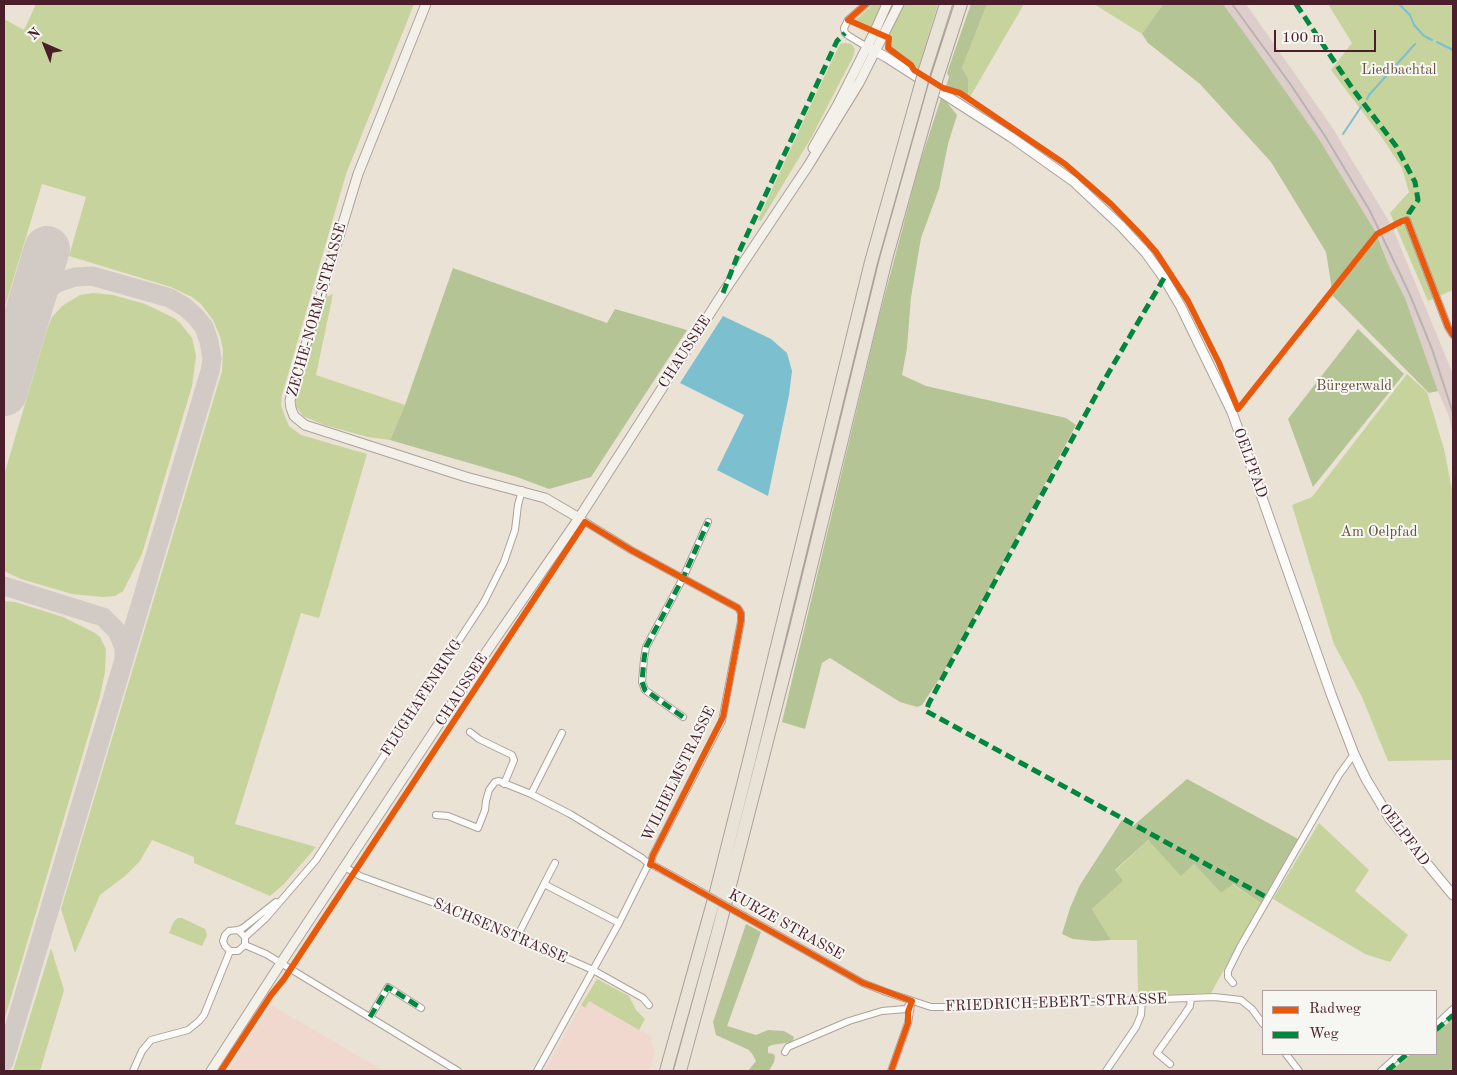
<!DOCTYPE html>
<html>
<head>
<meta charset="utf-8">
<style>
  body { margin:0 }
  #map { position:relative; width:1457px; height:1075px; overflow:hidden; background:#eae2d5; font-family:"Old Standard TT",serif }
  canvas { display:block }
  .frame { position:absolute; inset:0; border:5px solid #4a1f2b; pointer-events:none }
  .legend { position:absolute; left:1262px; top:990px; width:175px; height:65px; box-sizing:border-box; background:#f6f6f2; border:1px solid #b1a0a2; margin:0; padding:6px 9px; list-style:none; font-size:15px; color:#4a1f2b }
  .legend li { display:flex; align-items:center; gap:10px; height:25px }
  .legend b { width:25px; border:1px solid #b1a0a2 }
  .north { position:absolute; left:20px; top:20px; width:50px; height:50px; -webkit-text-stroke:4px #f6f6f2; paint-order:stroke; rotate:316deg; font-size:14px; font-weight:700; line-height:20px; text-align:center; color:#4a1f2b }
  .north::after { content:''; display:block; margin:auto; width:18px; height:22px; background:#4a1f2b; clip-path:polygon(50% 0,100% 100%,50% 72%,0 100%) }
  .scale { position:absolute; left:1274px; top:30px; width:102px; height:22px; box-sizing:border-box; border:2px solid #4a1f2b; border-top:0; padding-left:6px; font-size:15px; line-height:18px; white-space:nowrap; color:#4a1f2b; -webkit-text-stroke:4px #f6f6f2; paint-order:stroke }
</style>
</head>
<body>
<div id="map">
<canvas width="1457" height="1075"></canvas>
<div class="frame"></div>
<ul class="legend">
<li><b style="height:6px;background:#e8590c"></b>Radweg</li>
<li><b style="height:6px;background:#00873e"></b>Weg</li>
</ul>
<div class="north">N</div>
<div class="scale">100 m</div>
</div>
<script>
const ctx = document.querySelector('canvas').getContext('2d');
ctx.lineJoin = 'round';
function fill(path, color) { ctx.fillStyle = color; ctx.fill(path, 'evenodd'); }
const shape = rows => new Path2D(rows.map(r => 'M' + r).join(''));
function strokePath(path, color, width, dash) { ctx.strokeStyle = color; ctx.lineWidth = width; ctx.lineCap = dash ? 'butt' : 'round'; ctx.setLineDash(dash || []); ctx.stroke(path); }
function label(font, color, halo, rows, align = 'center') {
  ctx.font = font + ' "Old Standard TT",serif'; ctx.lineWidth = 4; ctx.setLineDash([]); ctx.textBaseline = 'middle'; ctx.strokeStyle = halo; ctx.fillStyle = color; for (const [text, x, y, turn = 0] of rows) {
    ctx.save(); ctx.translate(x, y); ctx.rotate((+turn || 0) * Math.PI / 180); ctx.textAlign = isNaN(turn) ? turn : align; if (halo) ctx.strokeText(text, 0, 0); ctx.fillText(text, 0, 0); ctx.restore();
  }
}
const built = shape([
  [589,1001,652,1037,651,1042,655,1053,649,1071,545,1071,581,1005,585,1008],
  [271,1005,384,1071,228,1071]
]);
const industrial = shape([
  [1223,4,1246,4,1332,127,1390,223,1375,231,1319,139],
  [1393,229,1453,374,1453,433,1448,414,1438,391,1405,298,1390,268,1378,237]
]);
const green = shape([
  [36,4,414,4,346,174,282,395,281,405,284,414,289,426,301,435,367,454,319,618,301,613,235,824,316,847,284,884,270,896,194,863,194,857,152,840,140,861,125,876,100,895,75,953,61,909,222,371,223,350,220,336,213,320,201,304,192,297,171,287,69,256,86,197,42,184,4,310,4,19,24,30],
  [871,4,881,4,871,27,855,21,869,8],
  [902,4,938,4,918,69,891,48,890,43,891,39,888,34],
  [987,4,1024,4,970,97,968,96,968,78,962,68],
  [1094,4,1163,4,1142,34],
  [1328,4,1453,4,1453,290,1428,301,1390,213,1409,192,1402,168,1383,139,1331,70,1352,43],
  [845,43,851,44,855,49,853,57,811,138,761,221,758,220,814,98,840,44],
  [93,293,113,295,145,304,174,318,180,323,192,338,196,356,192,386,142,554,123,591,115,596,103,597,72,594,21,579,4,571,4,475,47,330,52,317,62,306,80,295],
  [333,294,316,375,405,405,390,440,368,437,324,425,303,416,296,406,296,394,324,298],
  [1407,374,1427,392,1444,449,1453,495,1453,760,1388,761,1362,697,1334,644,1292,505,1312,497],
  [4,601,15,602,63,617,95,633,100,637,106,649,105,672,100,696,4,1021],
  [1319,823,1369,870,1355,891,1408,935,1390,962,1365,954,1273,899],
  [1148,840,1181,875,1194,864,1221,893,1232,884,1261,903,1211,993,1138,996,1137,940,1111,940,1092,909,1123,881,1115,871],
  [178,918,182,918,205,929,207,935,202,946,169,933,174,921],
  [51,948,64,990,40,1071,13,1071],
  [597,979,629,996,636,1010,645,1019,639,1030,589,1001,585,1008,581,1005]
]);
const forest = shape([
  [971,4,987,4,962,68,968,78,968,96,962,91,946,86,949,77,947,73],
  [1163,4,1223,4,1250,41,1319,139,1375,231,1390,268,1405,298,1438,391,1429,393,1333,296,1326,252,1271,162,1200,84,1148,43,1142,34],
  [941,98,945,100,957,115,948,144,939,189,921,238,911,297,907,348,902,375,926,386,1066,418,1076,425,977,612,943,673,922,705,917,707,900,702,830,658,822,663,805,729,782,722,878,321,919,166],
  [453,268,607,323,615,309,687,330,591,477,549,489,517,477,390,440,405,405],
  [1358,329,1404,374,1313,487,1288,419],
  [1187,779,1298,839,1261,903,1233,884,1221,893,1194,864,1181,876,1148,840,1115,870,1123,881,1092,909,1111,940,1094,941,1073,939,1062,934,1070,908,1080,885,1122,820,1133,826],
  [746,924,761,932,727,1026,756,1035,768,1030,784,1031,794,1037,792,1042,772,1045,768,1047,768,1053,774,1054,775,1057,774,1062,769,1071,748,1071,756,1061,753,1055,749,1050,716,1035,713,1022],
  [1453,1019,1453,1071,1391,1071,1411,1054,1436,1054,1436,1033]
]);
const water = shape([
  [723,316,771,339,787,353,792,371,789,395,768,496,717,470,744,415,680,383]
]);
const stream = shape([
  [1399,4,1410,15,1414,25,1424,36,1432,40],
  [1437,42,1453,50],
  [1367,99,1369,95,1415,44],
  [1343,134,1361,107]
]);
const taxiway = shape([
  [4,586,103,617,117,631,124,648,124,657],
  [4,1062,210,371,212,359,209,341,204,327,195,316,185,307,170,298,92,276,75,277,57,283,45,291,33,304,25,320]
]);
const runway = shape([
  [4,393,47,249]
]);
const minor = shape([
  [866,4,848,20,844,28,845,33,849,36,867,47],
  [1407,220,1448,327,1453,335],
  [683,717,645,690,642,682,644,659,646,647,683,578,708,522],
  [470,732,479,739,512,755,514,760,504,784],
  [562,733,531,794,570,814,642,858,650,865,653,865,691,886],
  [436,815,448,816,478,828,485,810,486,801,489,790,495,782,499,781,531,794],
  [555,863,544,884,619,923],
  [345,867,360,876,473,917,593,970,643,998,649,1005],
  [746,917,863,983,886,992,931,1007,954,1007,1214,997,1241,1000,1252,1009,1263,1024],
  [238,930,245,937,245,945,238,951,230,951,225,946,223,941,225,935,229,931,238,930,243,928,276,902],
  [245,937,266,918,316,860,484,602,504,562,515,530,518,505,522,490],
  [517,937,544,884],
  [245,945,266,954,458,1071],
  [1233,983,1228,977,1228,971,1240,947,1339,775,1354,754],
  [370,1017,388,987,421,1008],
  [1436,1025,1453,1009],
  [785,1052,788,1047,849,1021,882,1011,906,1009,912,1001],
  [1286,1054,1299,1071],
  [1170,1064,1157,1053,1184,1015,1190,1006,1191,998],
  [133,1071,142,1051,151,1040,188,1030,199,1021,204,1015,230,951],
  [537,1071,619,923,647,867,650,865,653,855,722,721,741,621,741,613,738,608,631,550,579,518],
  [891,1071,908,1023,911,1005],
  [1106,1071,1136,1027,1141,1015,1142,1000],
  [1381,1071,1400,1054]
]);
const tertiary = shape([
  [867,47,886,57,1011,137,1073,181,1121,226,1146,253,1164,278,1181,307,1232,412,1331,694,1354,754,1366,779,1390,819,1453,895]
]);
const secondary = shape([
  [426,4,358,174,293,387,290,401,291,408,294,416,305,425,466,477,545,498,579,518],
  [813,148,837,106,875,31,887,4],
  [211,1071,281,963,489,648,579,518,723,293,808,166,859,83,899,4]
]);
const motorway = shape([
  [924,73,946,4],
  [936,81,961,4],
  [666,1071,716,892,749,761,871,262,920,88],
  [680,1071,719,928,796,628,886,259,932,95]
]);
const rail = shape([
  [1232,4,1291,85,1325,136,1370,211,1410,295,1432,349,1453,413]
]);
const minorBridge = shape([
  [691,886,746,917]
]);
const motorwayBridge = shape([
  [920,88,924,73],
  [932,95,936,81]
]);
const quiet = shape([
  [1296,4,1352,88,1396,146,1415,182,1418,200,1409,213,1407,220,1403,221],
  [1164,278,1102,384,929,703,926,711,1268,898],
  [723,293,739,252,837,41,845,33],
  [683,717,645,690,642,682,644,659,646,647,683,578,708,522],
  [370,1017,388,987,421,1008],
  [1436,1030,1453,1015],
  [1387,1071,1407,1054]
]);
const cycleway = shape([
  [866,4,848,20,889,38,888,48,911,65,914,70,943,88,960,93,1065,164,1111,204,1142,236,1156,252,1188,301,1219,363,1238,409,1369,244,1377,234,1402,221,1407,220,1448,327,1453,335],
  [221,1071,271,995,284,979,585,522,631,550,738,608,741,613,741,621,723,717,653,855,650,865,653,865,863,983,912,1001,908,1012,908,1023,891,1071]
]);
const parkNames = [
  ["Liedbachtal",1399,70],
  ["Bürgerwald",1354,386],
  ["Am Oelpfad",1379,532]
];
const streetNames = [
  ["ZECHE-NORM-STRASSE",317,310,-74],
  ["CHAUSSEE",685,352,-57],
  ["OELPFAD",1250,463,70],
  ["CHAUSSEE",462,690,-57],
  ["FLUGHAFENRING",422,698,-57],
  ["WILHELMSTRASSE",679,774,-64],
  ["OELPFAD",1404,835,53],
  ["KURZE STRASSE",786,925,29],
  ["SACHSENSTRASSE",500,931,23],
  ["FRIEDRICH-EBERT-STRASSE",1056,1003,-2]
];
fill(built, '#f1d8cf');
fill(industrial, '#ddcecb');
fill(green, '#c7d39c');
fill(forest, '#b4c495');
fill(water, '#7cbfcf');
strokePath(stream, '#7cbfcf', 2);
strokePath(taxiway, '#d2cac4', 19);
strokePath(runway, '#d2cac4', 46);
strokePath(minor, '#aca29c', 8);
strokePath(tertiary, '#aca29c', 11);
strokePath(secondary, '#aca29c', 11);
strokePath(motorway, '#aca29c', 14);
strokePath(minor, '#fcfbf9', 6);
strokePath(tertiary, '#fcfbf9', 9);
strokePath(secondary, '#f4f0ea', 9);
strokePath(motorway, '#e9e2d6', 12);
strokePath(rail, '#bab3b3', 2);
strokePath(minorBridge, '#aca29c', 8, []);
strokePath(motorwayBridge, '#aca29c', 14, []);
strokePath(minorBridge, '#fcfbf9', 6);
strokePath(motorwayBridge, '#e9e2d6', 12);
strokePath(quiet, '#00873e', 5, [10, 5]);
strokePath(cycleway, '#e8590c', 6);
label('15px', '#67513f', '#f6f6f2', parkNames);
label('15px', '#4a1f2b', '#f6f6f2', streetNames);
</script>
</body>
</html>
